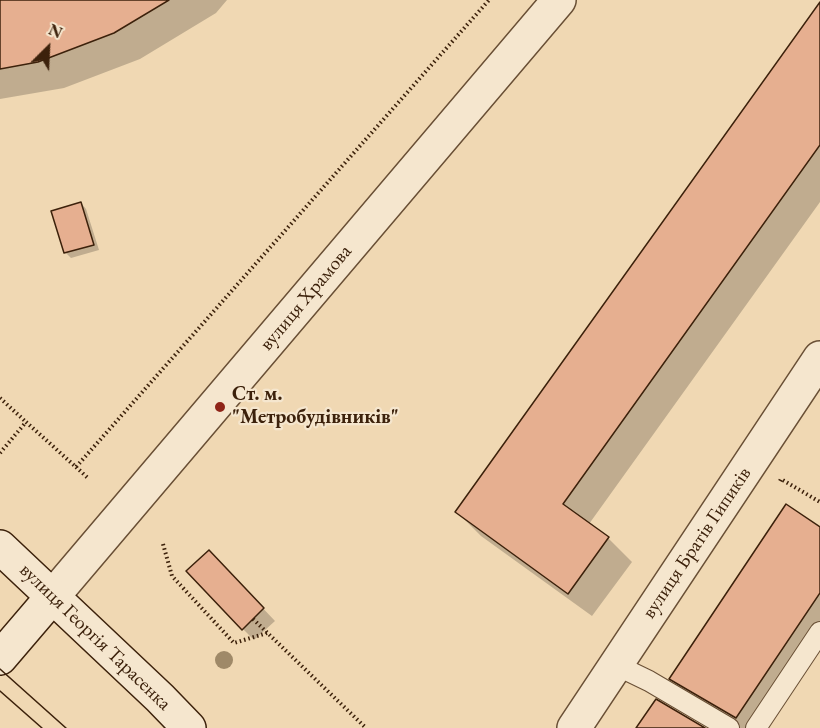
<!DOCTYPE html>
<html>
<head>
<meta charset="utf-8">
<style>
  body { margin:0 }
  #map { position:relative; width:820px; height:728px; overflow:hidden; background:#f0d8b3; font-family:"EB Garamond",serif }
  canvas { display:block }
  .north { position:absolute; left:18px; top:18px; width:60px; height:60px; -webkit-text-stroke:4px #f5e6ce; paint-order:stroke; rotate:24deg; font-size:16px; font-weight:700; line-height:24px; text-align:center; color:#3c210b }
  .north::after { content:''; display:block; margin:auto; width:21px; height:27px; background:#3c210b; clip-path:polygon(50% 0,100% 100%,50% 72%,0 100%) }
</style>
</head>
<body>
<div id="map">
<canvas width="820" height="728"></canvas>
<div class="north">N</div>
</div>
<script>
const ctx = document.querySelector('canvas').getContext('2d');
ctx.lineJoin = 'round';
function fill(path, color) { ctx.fillStyle = color; ctx.fill(path, 'evenodd'); }
const shape = rows => new Path2D(rows.map(r => 'M' + r).join(''));
function strokePath(path, color, width, dash) { ctx.strokeStyle = color; ctx.lineWidth = width; ctx.lineCap = dash ? 'butt' : 'round'; ctx.setLineDash(dash || []); ctx.stroke(path); }
function label(font, color, halo, rows, align = 'center') {
  ctx.font = font + ' "EB Garamond",serif'; ctx.lineWidth = 4.5; ctx.setLineDash([]); ctx.textBaseline = 'middle'; ctx.strokeStyle = halo; ctx.fillStyle = color; for (const [text, x, y, turn = 0] of rows) {
    ctx.save(); ctx.translate(x, y); ctx.rotate((+turn || 0) * Math.PI / 180); ctx.textAlign = isNaN(turn) ? turn : align; if (halo) ctx.strokeText(text, 0, 0); ctx.fillText(text, 0, 0); ctx.restore();
  }
}
const shadow = shape([
  [0,0,227,0,216,13,140,59,64,88,0,99],
  [820,5,820,202,589,524,608,538,632,562,592,616,481,536,457,512],
  [81,203,86,209,99,250,71,258,65,252],
  [820,529,820,645,747,728,740,728,692,700,671,679],
  [221,564,275,621,254,640,243,629]
]);
const building = shape([
  [0,0,169,0,114,33,38,62,0,69,0,0],
  [820,2,820,145,563,504,609,537,568,594,455,512,820,2],
  [81,202,94,245,64,253,51,211,81,202],
  [786,504,820,527,820,593,736,718,669,679,786,504],
  [209,550,264,608,242,630,186,571,209,550],
  [656,699,705,728,636,728,656,699]
]);
const path = shape([
  [0,398,26,422],
  [0,453,26,422,76,467,489,0],
  [76,467,89,479],
  [780,481,781,479,820,502],
  [163,544,172,576,234,643,267,633],
  [253,619,366,728]
]);
const service = shape([
  [616,665,649,681,729,728],
  [756,728,820,632]
]);
const minor = shape([
  [574,728,820,358]
]);
const tertiary = shape([
  [53,596,559,0]
]);
const secondary = shape([
  [0,547,160,698,189,728],
  [0,658,53,596]
]);
const tram = shape([
  [0,669,66,728],
  [0,691,42,728]
]);
const trees = [
  [224,660]
];
const markers = [
  [220,407,6,"#8f2418"]
];
const streetNames = [
  ["вулиця Храмова",306,298,-50],
  ["вулиця Братів Гипиків",697,543,-56],
  ["вулиця Георгія Тарасенка",95,637,44]
];
const poiNames = [
  ["Ст. м.",232,395],
  ["\"Метробудівників\"",232,418]
];
fill(shadow, '#0003');
fill(building, '#e6af90');
strokePath(building, '#3c210b', 1.5);
strokePath(service, '#694f35', 22);
strokePath(minor, '#694f35', 36);
strokePath(tertiary, '#694f35', 36);
strokePath(secondary, '#3c210b', 36);
strokePath(path, '#3c210b', 4, [1.5, 3]);
strokePath(service, '#f5e6ce', 20);
strokePath(minor, '#f5e6ce', 33);
strokePath(tertiary, '#f5e6ce', 33);
strokePath(secondary, '#f5e6ce', 33);
strokePath(tram, '#3c210b', 1.5);
ctx.fillStyle = '#9f8968';
for (const [x, y] of trees) { ctx.beginPath(); ctx.arc(x, y, 9, 0, 2 * Math.PI); ctx.fill(); }
for (const [x, y, r, color] of markers) { const dot = new Path2D(); dot.arc(x, y, r, 0, 2 * Math.PI); ctx.fillStyle = color; ctx.fill(dot); strokePath(dot, '#f5e6ce', 2); }
label('20px', '#3c210b', '#f5e6ce', streetNames);
label('bold 20px', '#3c210b', '#f5e6ce', poiNames, 'left');
</script>
</body>
</html>
